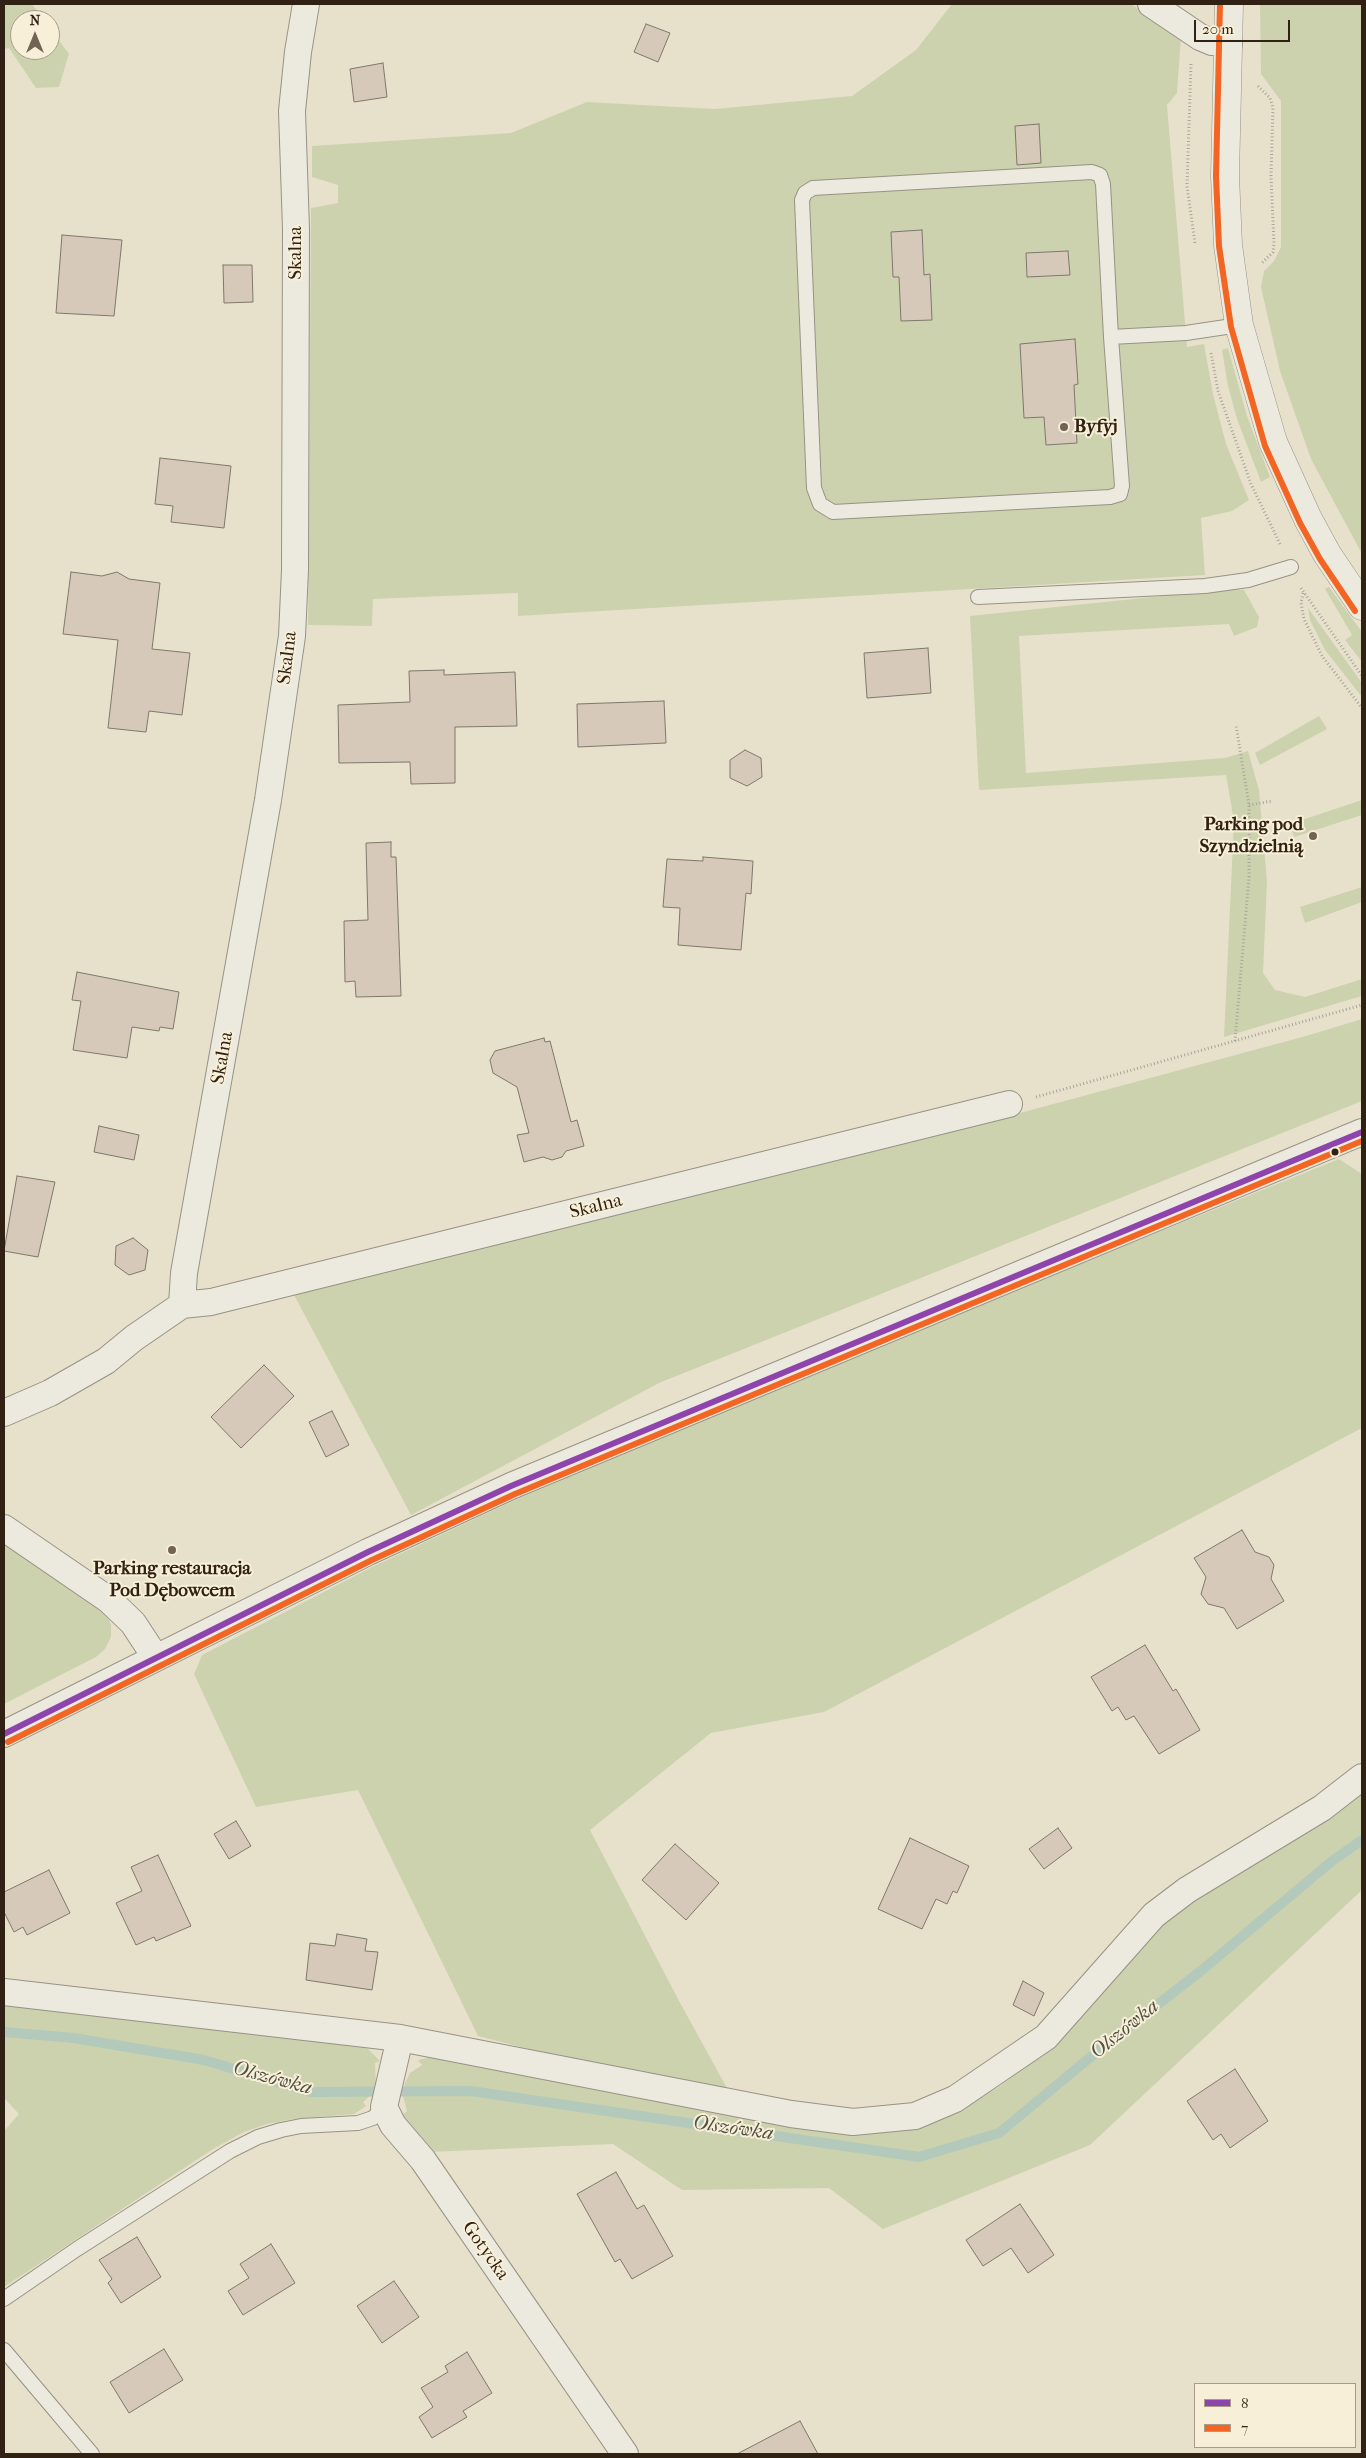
<!DOCTYPE html>
<html>
<head>
<meta charset="utf-8">
<style>
  body { margin:0 }
  #map { position:relative; width:1366px; height:2458px; overflow:hidden; background:#e7e1cc; font-family:"IM FELL French Canon",serif }
  canvas { display:block }
  .frame { position:absolute; inset:0; border:5px solid #312014; pointer-events:none }
  .legend { position:absolute; left:1194px; top:2383px; width:162px; height:65px; box-sizing:border-box; background:#f7efd7; border:1px solid #a89c89; margin:0; padding:6px 9px; list-style:none; font-size:15px; color:#312014 }
  .legend li { display:flex; align-items:center; gap:10px; height:25px }
  .legend b { width:25px; border:1px solid #a89c89 }
  .north { position:absolute; left:10px; top:10px; width:50px; height:50px; box-sizing:border-box; background:#f7efd7; border:1px solid #a89c89; border-radius:50%; rotate:0deg; font-size:14px; font-weight:700; line-height:20px; text-align:center; color:#312014 }
  .north::after { content:''; display:block; margin:auto; width:18px; height:22px; background:#716454; clip-path:polygon(50% 0,100% 100%,50% 72%,0 100%) }
  .scale { position:absolute; left:1194px; top:20px; width:96px; height:22px; box-sizing:border-box; border:2px solid #312014; border-top:0; padding-left:6px; font-size:15px; line-height:18px; white-space:nowrap; color:#312014; -webkit-text-stroke:4px #f7efd7; paint-order:stroke }
</style>
</head>
<body>
<div id="map">
<canvas width="1366" height="2458"></canvas>
<div class="frame"></div>
<ul class="legend">
<li><b style="height:6px;background:#8e44ad"></b>8</li>
<li><b style="height:6px;background:#f26522"></b>7</li>
</ul>
<div class="north">N</div>
<div class="scale">20 m</div>
</div>
<script>
const ctx = document.querySelector('canvas').getContext('2d');
ctx.lineJoin = 'round';
function fill(path, color) { ctx.fillStyle = color; ctx.fill(path, 'evenodd'); }
const shape = rows => new Path2D(rows.map(r => 'M' + r).join(''));
function strokePath(path, color, width, dash) { ctx.strokeStyle = color; ctx.lineWidth = width; ctx.lineCap = dash ? 'butt' : 'round'; ctx.setLineDash(dash || []); ctx.stroke(path); }
function label(font, color, halo, rows, align = 'center') {
  ctx.font = font + ' "IM FELL French Canon",serif'; ctx.lineWidth = 4; ctx.setLineDash([]); ctx.textBaseline = 'middle'; ctx.strokeStyle = halo; ctx.fillStyle = color; for (const [text, x, y, turn = 0] of rows) {
    ctx.save(); ctx.translate(x, y); ctx.rotate((+turn || 0) * Math.PI / 180); ctx.textAlign = isNaN(turn) ? turn : align; if (halo) ctx.strokeText(text, 0, 0); ctx.fillText(text, 0, 0); ctx.restore();
  }
}
const green = shape([
  [4,4,32,4,44,20,20,20,20,50,50,50,50,28,69,54,59,87,36,88,9,48,4,49],
  [952,4,1131,4,1181,37,1177,93,1167,105,1187,347,1204,344,1213,394,1226,444,1249,500,1232,511,1201,518,1205,575,518,616,518,593,373,599,372,626,308,625,311,208,338,203,338,185,312,177,312,146,511,133,587,102,715,109,852,96,916,50],
  [1260,4,1362,4,1362,554,1311,459,1280,371,1261,287,1264,271,1274,261,1281,247,1281,101,1261,74],
  [1228,348,1247,416,1270,477,1261,482,1237,419,1228,386,1222,350],
  [1329,587,1362,632,1362,662,1345,640,1352,635,1325,589],
  [1229,589,1244,590,1259,617,1257,627,1234,636,1229,624,1019,636,1026,773,1225,758,1248,751,1259,790,1267,882,1263,973,1275,990,1305,997,1362,979,1362,996,1224,1037,1234,821,1226,775,979,790,970,616],
  [1308,608,1362,683,1362,697,1325,650,1310,620],
  [1319,716,1327,729,1260,765,1255,753],
  [1362,800,1362,815,1294,837,1290,824],
  [1362,887,1362,902,1305,923,1300,907],
  [1362,1019,1362,1101,659,1383,411,1515,293,1293,916,1141,1306,1036],
  [1339,1159,1362,1174,1362,1428,824,1712,711,1733,590,1830,678,1999,728,2090,556,2056,478,2036,358,1790,256,1807,194,1674,202,1655,372,1567,515,1500,944,1319],
  [4,1541,105,1609,111,1625,111,1637,105,1649,96,1657,4,1704],
  [1362,1794,1362,1890,1090,2145,883,2229,829,2188,682,2190,613,2144,430,2152,401,2116,407,2111,403,2096,405,2083,410,2073,422,2065,418,2060,431,2057,788,2125,960,2110,1000,2086,1052,2048,1161,1922,1193,1899,1329,1818],
  [4,2000,352,2042,368,2049,380,2061,375,2063,376,2085,370,2096,363,2102,366,2106,354,2114,294,2119,267,2124,244,2132,213,2149,4,2287,4,2131,19,2114,4,2098]
]);
const stream = shape([
  [4,2032,74,2038,204,2060,311,2092,471,2091,919,2157,999,2133,1093,2055,1202,1970,1332,1861,1362,1840]
]);
const building = shape([
  [646,24,670,33,658,62,634,52,646,24],
  [383,63,387,97,354,102,350,69,383,63],
  [1039,124,1041,163,1017,165,1015,126,1039,124],
  [922,230,924,275,930,274,932,320,901,321,899,277,893,277,891,232,922,230],
  [62,235,122,240,114,316,56,313,62,235],
  [1068,251,1070,275,1027,277,1026,253,1068,251],
  [223,265,252,265,253,302,224,303,223,265],
  [1075,339,1078,384,1074,385,1077,443,1046,445,1044,417,1024,418,1020,344,1075,339],
  [160,458,231,466,224,528,171,522,173,506,155,504,160,458],
  [71,572,102,576,117,572,129,579,160,583,152,649,190,653,182,715,149,711,146,732,108,728,118,640,63,634,71,572],
  [928,648,931,693,867,698,864,653,928,648],
  [444,670,444,675,515,672,517,726,455,727,455,783,411,784,410,762,339,763,338,705,410,702,409,671,444,670],
  [664,701,666,743,578,747,577,704,664,701],
  [745,750,761,758,762,777,747,786,730,778,730,760,745,750],
  [391,842,391,857,396,857,401,996,356,997,355,981,345,982,344,921,368,920,366,843,391,842],
  [703,857,753,861,751,894,746,893,741,950,678,945,680,908,663,907,667,859,703,861,703,857],
  [77,972,179,992,173,1029,160,1027,159,1031,132,1027,127,1058,73,1050,81,1001,72,1000,77,972],
  [544,1038,545,1042,550,1041,571,1122,577,1120,584,1146,566,1151,562,1157,552,1160,543,1157,524,1162,517,1135,529,1133,517,1087,493,1073,490,1060,495,1051,544,1038],
  [99,1126,139,1135,134,1160,94,1152,99,1126],
  [17,1176,55,1182,38,1257,4,1251,17,1176],
  [133,1238,148,1250,145,1270,129,1275,115,1265,116,1246,133,1238],
  [264,1365,294,1396,241,1448,211,1417,264,1365],
  [332,1411,349,1445,326,1457,309,1422,332,1411],
  [1242,1530,1255,1552,1269,1557,1274,1565,1271,1579,1284,1601,1237,1629,1224,1608,1208,1604,1201,1594,1206,1577,1194,1558,1242,1530],
  [1145,1645,1173,1691,1176,1689,1200,1730,1159,1754,1134,1716,1126,1720,1118,1707,1112,1711,1091,1677,1145,1645],
  [236,1821,251,1846,229,1859,214,1834,236,1821],
  [1058,1828,1072,1848,1044,1869,1029,1849,1058,1828],
  [910,1838,969,1866,957,1893,953,1891,947,1904,936,1899,922,1929,878,1909,910,1838],
  [675,1844,719,1883,686,1920,642,1880,675,1844],
  [158,1855,191,1926,156,1941,154,1937,136,1945,116,1903,142,1891,131,1867,158,1855],
  [49,1870,70,1913,27,1935,23,1927,14,1932,4,1912,4,1892,49,1870],
  [337,1934,367,1939,365,1951,378,1952,372,1990,306,1980,310,1943,335,1946,337,1934],
  [1023,1981,1044,1993,1034,2016,1013,2005,1023,1981],
  [1235,2069,1268,2121,1230,2148,1221,2134,1213,2140,1187,2101,1235,2069],
  [616,2172,637,2209,644,2205,673,2256,632,2279,620,2259,615,2262,577,2194,616,2172],
  [1020,2204,1054,2255,1028,2273,1011,2248,983,2266,966,2240,1020,2204],
  [137,2237,161,2277,121,2303,108,2283,112,2279,99,2260,137,2237],
  [271,2244,295,2283,243,2315,228,2291,249,2278,240,2264,271,2244],
  [394,2281,419,2317,382,2343,357,2306,394,2281],
  [164,2349,183,2380,129,2413,110,2382,164,2349],
  [467,2352,492,2393,463,2411,467,2417,432,2438,419,2417,433,2407,421,2388,448,2372,445,2366,467,2352],
  [800,2421,818,2454,737,2454,800,2421]
]);
const path = shape([
  [1191,64,1187,186,1195,243],
  [1258,86,1270,98,1273,108,1271,176,1274,244,1273,252,1261,264],
  [1211,353,1218,391,1251,484,1281,546],
  [1301,588,1362,676],
  [1303,593,1301,603,1304,619,1322,656,1362,708],
  [1249,805,1272,801],
  [1235,1041,1249,877,1249,805,1236,725],
  [1036,1097,1362,1005]
]);
const service = shape([
  [1111,337,1103,184,1100,175,1092,172,813,188,805,193,802,200,814,488,820,504,833,512,1110,497,1120,494,1122,486,1111,337,1186,333,1239,325],
  [978,597,1205,586,1248,580,1291,567],
  [4,2299,77,2249,230,2151,258,2137,281,2130,301,2126,358,2123,373,2118,384,2107],
  [4,2350,92,2454]
]);
const minor = shape([
  [1151,4,1200,37,1212,42,1229,43],
  [182,1305,184,1273,268,800,292,636,295,570,296,229,292,111,298,52,306,4],
  [4,1413,50,1393,106,1361,134,1338,182,1305,211,1302,1009,1104],
  [4,1528,109,1600,133,1623,156,1658],
  [4,1734,368,1552,511,1486,1362,1132],
  [4,1992,400,2038,791,2114,853,2122,915,2116,955,2099,1046,2037,1154,1915,1187,1890,1322,1808,1362,1777],
  [400,2038,384,2107,393,2125,423,2160,625,2454]
]);
const tertiary = shape([
  [1229,4,1225,176,1228,245,1239,325,1273,442,1308,519,1327,554,1362,606]
]);
const bus1 = shape([
  [4,1734,368,1552,511,1486,1362,1132]
]);
const bus2 = shape([
  [1220,4,1216,176,1219,246,1231,327,1265,446,1300,523,1320,559,1355,611],
  [8,1742,372,1560,515,1494,1362,1141]
]);
const markers = [
  [1064,427,5,"#716454"],
  [1313,836,5,"#716454"],
  [1335,1152,4.5,"#312014"],
  [172,1550,5,"#716454"]
];
const streetNames = [
  ["Skalna",296,253,-90],
  ["Skalna",288,658,-83],
  ["Skalna",223,1058,-80],
  ["Skalna",596,1207,-14],
  ["Gotycka",485,2251,55]
];
const poiNames = [
  ["Byfyj",1074,427],
  ["Parking pod",1303,825,"right"],
  ["Szyndzielnią",1303,847,"right"],
  ["Parking restauracja",172,1569,"center"],
  ["Pod Dębowcem",172,1591,"center"]
];
const waterNames = [
  ["Olszówka",1125,2030,-39],
  ["Olszówka",272,2079,15],
  ["Olszówka",733,2129,8]
];
fill(green, '#cdd2ae');
strokePath(stream, '#b2c9bb', 10);
fill(building, '#d6c9ba');
strokePath(building, '#7e786c', 1);
strokePath(service, '#979284', 16);
strokePath(minor, '#979284', 28);
strokePath(tertiary, '#979284', 29);
strokePath(path, '#a9a59c', 3, [1, 2.5]);
strokePath(service, '#ece9de', 14);
strokePath(minor, '#ece9de', 26);
strokePath(tertiary, '#ece9de', 28);
strokePath(bus1, '#8e44ad', 6);
strokePath(bus2, '#f26522', 6);
for (const [x, y, r, color] of markers) { const dot = new Path2D(); dot.arc(x, y, r, 0, 2 * Math.PI); ctx.fillStyle = color; ctx.fill(dot); strokePath(dot, '#f7efd7', 2); }
label('19px', '#312014', '#f7efd7', streetNames);
label('bold 19px', '#312014', '#f7efd7', poiNames, 'left');
label('italic 20px', '#515044', '#f7efd7', waterNames);
</script>
</body>
</html>
